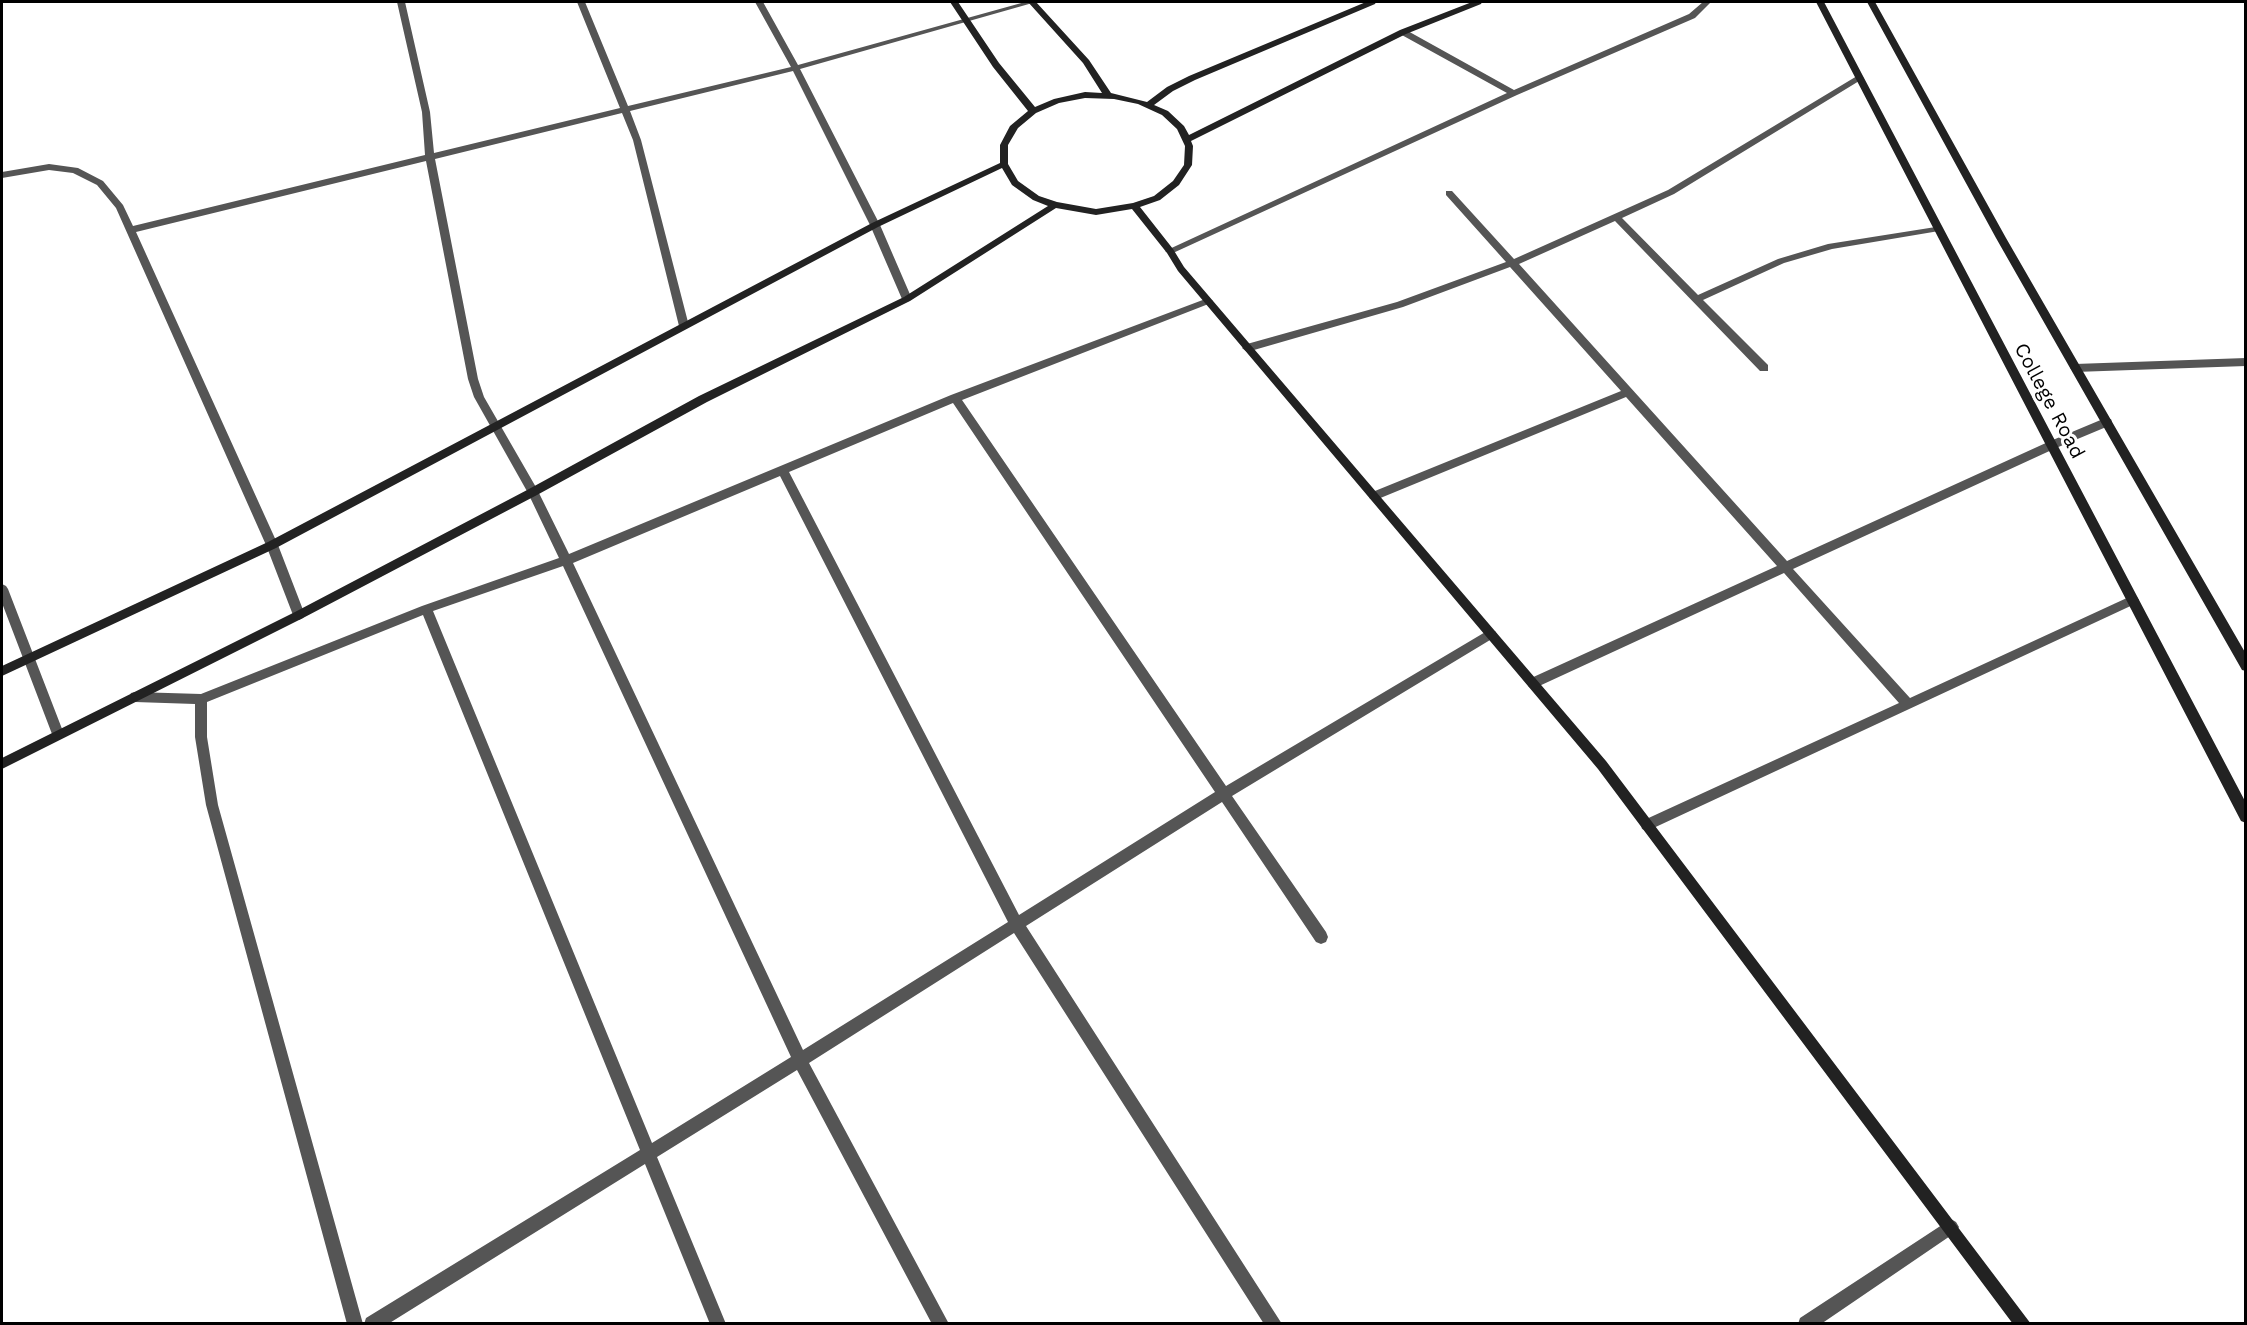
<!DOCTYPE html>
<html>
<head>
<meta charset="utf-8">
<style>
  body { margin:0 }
  #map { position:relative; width:2247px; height:1325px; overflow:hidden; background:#fff; font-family:"Work Sans",sans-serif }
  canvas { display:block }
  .frame { position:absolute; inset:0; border:3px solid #000; pointer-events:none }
</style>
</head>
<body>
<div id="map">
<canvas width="2247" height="1325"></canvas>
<div class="frame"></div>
</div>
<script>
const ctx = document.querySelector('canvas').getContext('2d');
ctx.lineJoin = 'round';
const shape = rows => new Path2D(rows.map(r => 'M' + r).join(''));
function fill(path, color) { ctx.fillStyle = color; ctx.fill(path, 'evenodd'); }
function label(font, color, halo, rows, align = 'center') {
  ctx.font = font + ' "Work Sans",sans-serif'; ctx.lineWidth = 6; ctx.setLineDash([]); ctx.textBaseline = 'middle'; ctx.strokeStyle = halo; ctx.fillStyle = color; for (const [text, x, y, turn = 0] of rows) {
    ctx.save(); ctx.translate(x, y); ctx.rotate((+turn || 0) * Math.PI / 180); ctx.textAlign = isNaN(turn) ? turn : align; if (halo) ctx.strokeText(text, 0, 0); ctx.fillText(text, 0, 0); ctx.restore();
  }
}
const lane = shape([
  [2246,358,2246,366,2075,372,2070,368,2075,364,2246,358]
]);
const street = shape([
  [397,2,405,2,430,112,434,153,620,108,577,2,585,2,628,106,791,67,755,2,763,2,798,65,1025,2,1036,2,800,69,880,225,912,299,907,302,902,299,870,225,793,71,630,111,641,140,689,326,684,329,679,326,633,140,622,113,435,159,478,379,484,397,537,489,569,554,951,395,1208,298,1213,301,1211,303,962,400,1226,786,1487,631,1495,631,1497,634,1495,637,1232,796,1326,932,1328,937,1326,942,1321,944,1316,942,1222,802,1026,926,1282,1324,1264,1324,1014,933,809,1063,949,1324,932,1324,797,1070,657,1157,726,1324,710,1324,645,1164,388,1324,364,1324,366,1318,640,1150,423,615,207,702,207,737,218,805,363,1324,347,1324,206,805,195,737,195,704,135,702,131,701,129,697,131,693,135,692,201,694,422,606,559,558,528,493,474,397,468,379,426,161,136,232,278,545,305,615,303,618,299,620,295,618,293,615,266,545,116,208,97,185,73,173,49,170,2,178,2,172,49,164,78,168,103,181,123,205,133,226,425,155,422,112,397,2],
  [953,403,1215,792,1019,915,789,472,953,403],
  [780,476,1008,922,803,1050,573,563,780,476],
  [563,566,791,1057,652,1143,433,611,563,566],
  [1703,2,1711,2,1695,18,1517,95,1173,253,1170,254,1165,251,1507,93,1400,34,1400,30,1406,30,1514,90,1689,14,1703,2],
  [1857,76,1864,78,1674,194,1622,218,1698,295,1778,259,1828,244,1942,226,1942,230,1939,231,1832,249,1784,263,1703,300,1768,365,1768,371,1760,371,1615,221,1519,264,1787,561,2048,442,2103,419,2111,419,2112,422,2111,425,2056,448,1793,569,1910,698,2129,597,2137,597,2139,600,2137,603,1647,831,1642,829,1641,825,1642,821,1899,703,1784,573,1537,687,1533,688,1529,687,1527,683,1529,679,1777,566,1626,397,1378,499,1370,499,1369,496,1370,493,1621,391,1510,267,1403,307,1247,352,1242,348,1247,344,1397,302,1506,262,1446,195,1446,191,1452,191,1514,259,1668,190,1857,76],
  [2,584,6,586,8,589,64,734,62,738,58,739,54,738,52,734,2,603,2,584],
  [1951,1219,1956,1222,1959,1227,1956,1232,1821,1324,1798,1324,1800,1318,1951,1219]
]);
const secondary = shape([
  [950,2,958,2,999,63,1035,107,1054,99,1085,92,1102,93,1083,63,1028,2,1036,2,1089,60,1111,93,1147,102,1167,87,1189,76,1366,2,1376,2,1375,4,1195,80,1173,91,1154,105,1168,111,1184,126,1189,135,1400,30,1472,2,1482,2,1481,4,1406,34,1191,141,1193,146,1192,165,1179,185,1160,200,1140,207,1173,249,1184,267,1606,761,2031,1324,2013,1324,1598,769,1178,271,1167,253,1132,209,1096,215,1056,208,910,301,707,402,537,495,303,618,2,769,2,758,295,612,529,489,699,396,904,297,1048,206,1033,200,1012,185,1002,168,878,227,276,548,2,676,2,666,268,542,872,223,1000,163,1000,145,1010,126,1028,111,993,67,950,2],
  [1085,98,1114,99,1138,104,1162,115,1177,129,1185,146,1184,165,1173,181,1154,196,1133,203,1096,209,1057,202,1039,196,1018,181,1008,164,1008,145,1018,128,1036,113,1059,103,1085,98],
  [1816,2,1824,2,2246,803,2246,823,2241,821,1816,2],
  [1867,2,1875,2,2006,238,2246,654,2246,671,2242,670,1996,238,1867,2]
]);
const streetNames = [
  ["College Road",2049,401,62]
];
fill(lane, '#555');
fill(street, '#555');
fill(secondary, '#222');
label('20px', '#000', '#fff', streetNames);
</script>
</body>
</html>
